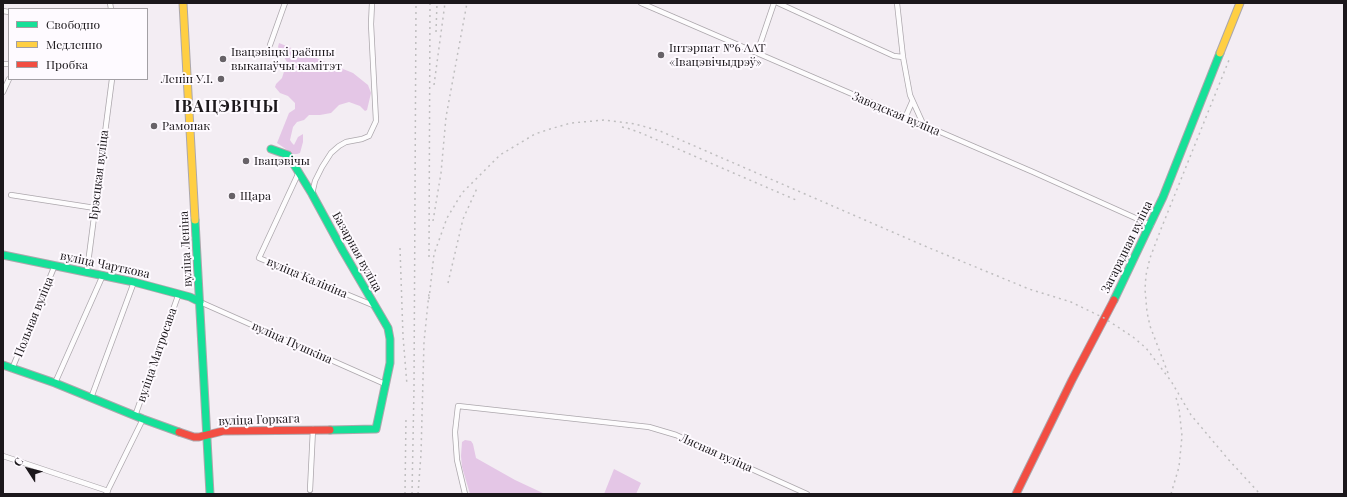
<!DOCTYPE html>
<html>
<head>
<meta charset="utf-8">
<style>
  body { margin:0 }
  #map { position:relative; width:1347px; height:497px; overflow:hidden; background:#f3edf3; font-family:"Playfair Display",serif }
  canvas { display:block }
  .frame { position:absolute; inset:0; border:4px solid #1b171b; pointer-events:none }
  .legend { position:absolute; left:8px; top:8px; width:140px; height:72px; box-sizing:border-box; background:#fefaff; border:1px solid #a39fa4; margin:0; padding:5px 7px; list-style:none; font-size:12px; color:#1b171b }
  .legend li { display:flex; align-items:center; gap:8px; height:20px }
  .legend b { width:20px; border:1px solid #a39fa4 }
  .north { position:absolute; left:8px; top:449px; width:40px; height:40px; -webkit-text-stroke:3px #fefaff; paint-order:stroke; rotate:306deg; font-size:11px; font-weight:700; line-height:16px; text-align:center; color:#1b171b }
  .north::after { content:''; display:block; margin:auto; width:14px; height:18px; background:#1b171b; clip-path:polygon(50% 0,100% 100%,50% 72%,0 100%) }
</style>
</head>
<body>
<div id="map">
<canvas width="1347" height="497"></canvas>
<div class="frame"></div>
<ul class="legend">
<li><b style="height:5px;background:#16e098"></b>Свободно</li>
<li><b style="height:5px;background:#ffcf43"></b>Медленно</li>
<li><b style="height:5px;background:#f24e42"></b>Пробка</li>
</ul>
<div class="north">С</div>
</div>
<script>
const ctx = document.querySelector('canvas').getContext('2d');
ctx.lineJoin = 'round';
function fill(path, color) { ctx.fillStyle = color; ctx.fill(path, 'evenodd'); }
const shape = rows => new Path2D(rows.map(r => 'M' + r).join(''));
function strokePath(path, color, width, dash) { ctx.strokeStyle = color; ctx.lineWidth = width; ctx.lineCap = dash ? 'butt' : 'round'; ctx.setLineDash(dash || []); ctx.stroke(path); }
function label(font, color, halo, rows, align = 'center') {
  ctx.font = font + ' "Playfair Display",serif'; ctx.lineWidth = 4; ctx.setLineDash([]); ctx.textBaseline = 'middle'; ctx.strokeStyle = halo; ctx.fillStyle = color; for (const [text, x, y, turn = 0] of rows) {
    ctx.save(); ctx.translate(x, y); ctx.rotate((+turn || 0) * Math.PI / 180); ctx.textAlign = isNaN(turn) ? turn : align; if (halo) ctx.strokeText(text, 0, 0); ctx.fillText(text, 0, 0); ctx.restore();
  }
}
const forest = shape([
  [279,43,353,73,368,85,371,93,367,110,365,111,360,106,349,102,339,105,331,113,320,115,309,115,304,120,297,122,293,127,290,140,292,143,294,145,298,137,303,134,303,142,300,153,297,154,293,154,277,143,289,113,295,109,295,103,288,96,280,93,275,87,276,84,282,78,287,62,278,47],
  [465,440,471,441,473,444,476,458,515,480,545,494,470,494,462,467,461,456,462,442],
  [614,469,641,483,636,494,604,494]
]);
const street = shape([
  [110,3,111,9],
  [641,3,1033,172,1151,225],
  [778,3,894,56,903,57],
  [897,3,903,57,910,95,924,126],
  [3,11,9,12],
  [270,45,285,3],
  [757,53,774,3],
  [3,64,9,64],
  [3,92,9,79],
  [905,118,912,102],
  [299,172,259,258,375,306],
  [312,194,315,181,322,167,331,153,339,146,346,142,362,139,369,136,376,121,371,24,372,3],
  [11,195,95,208],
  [87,271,112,79],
  [200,302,385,384],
  [12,369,55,265],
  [55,383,103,275],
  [91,398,134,282],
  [135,416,179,293],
  [3,456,108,491],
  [310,490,313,429],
  [106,494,143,419],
  [465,494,457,460,455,432,458,406,649,427,676,435,807,494]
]);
const fast = shape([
  [271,149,288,155,312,194,343,251,388,328,390,339,390,363,376,429,330,430],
  [195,220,210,494],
  [3,255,134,282,190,297,200,302],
  [1114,300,1163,197,1220,53],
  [3,365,55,383,143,419,179,432]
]);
const slow = shape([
  [183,3,195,220],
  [1220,53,1240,3]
]);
const jam = shape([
  [179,432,194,437,199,437,223,431,330,430],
  [1016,494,1072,380,1114,300]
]);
const rail = shape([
  [436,32,437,3],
  [434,85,445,3],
  [622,127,627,128,641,133,796,200],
  [433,221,441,173,446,117,467,3],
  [400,248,403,336,407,385],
  [429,257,430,3],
  [448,283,463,219,478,186],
  [429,299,434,254,447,218,462,193,500,155,535,134,550,129,571,123,605,120,635,124,660,131,927,247,1029,289,1071,302,1104,318,1133,337,1146,348,1171,381,1191,415,1228,459,1260,494],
  [1168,373,1150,326,1147,312,1145,289,1146,275,1150,258,1161,229,1229,60],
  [405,494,406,416],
  [412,494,414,388,416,3],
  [418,494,421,454,424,342,429,293],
  [1171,494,1179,467,1182,436,1179,408,1175,394]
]);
const markers = [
  [661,55,4,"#676267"],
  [223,59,4,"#676267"],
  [221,79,4,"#676267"],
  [154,126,4,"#676267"],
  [246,161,4,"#676267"],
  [232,196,4,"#676267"]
];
const poiNames = [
  ["Інтэрнат №6 ААТ",669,48],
  ["«Івацэвічыдрэў»",669,62],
  ["Івацэвіцкі раённы",231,52],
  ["выканаўчы камітэт",231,66],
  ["Ленін У.І.",213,79,"right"],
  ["Рамонак",162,126],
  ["Івацэвічы",254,161],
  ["Щара",240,196]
];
const streetNames = [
  ["Заводская вуліца",896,114,23],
  ["Брэсцкая вуліца",99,175,-83],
  ["Загарадная вуліца",1127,247,-64],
  ["вуліца Леніна",186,249,-93],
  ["Базарная вуліца",357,252,61],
  ["вуліца Чарткова",105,265,12],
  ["вуліца Калініна",307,278,23],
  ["Польная вуліца",34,317,-68],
  ["вуліца Пушкіна",292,343,24],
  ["вуліца Матросава",157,355,-71],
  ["вуліца Горкага",259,420,-2],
  ["Лясная вуліца",716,453,24]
];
const districtNames = [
  ["ІВАЦЭВІЧЫ",227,107]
];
fill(forest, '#e4c6e6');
strokePath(street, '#aca7ac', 6);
strokePath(fast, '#aca7ac', 9);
strokePath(slow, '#aca7ac', 9);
strokePath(jam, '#aca7ac', 9);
strokePath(street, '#fdfcfd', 4.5);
strokePath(fast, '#16e098', 7);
strokePath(slow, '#ffcf43', 7);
strokePath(jam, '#f24e42', 7);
strokePath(rail, '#bfbebf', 1.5, [2, 4]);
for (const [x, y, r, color] of markers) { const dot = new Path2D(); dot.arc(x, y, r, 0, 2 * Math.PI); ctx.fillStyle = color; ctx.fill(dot); strokePath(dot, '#fefaff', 1.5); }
label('12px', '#1b171b', '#fefaff', poiNames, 'left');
label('12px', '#1b171b', '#fefaff', streetNames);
ctx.letterSpacing = '1px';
label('bold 16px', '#1b171b', '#fefaff', districtNames);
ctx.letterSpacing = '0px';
</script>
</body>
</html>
